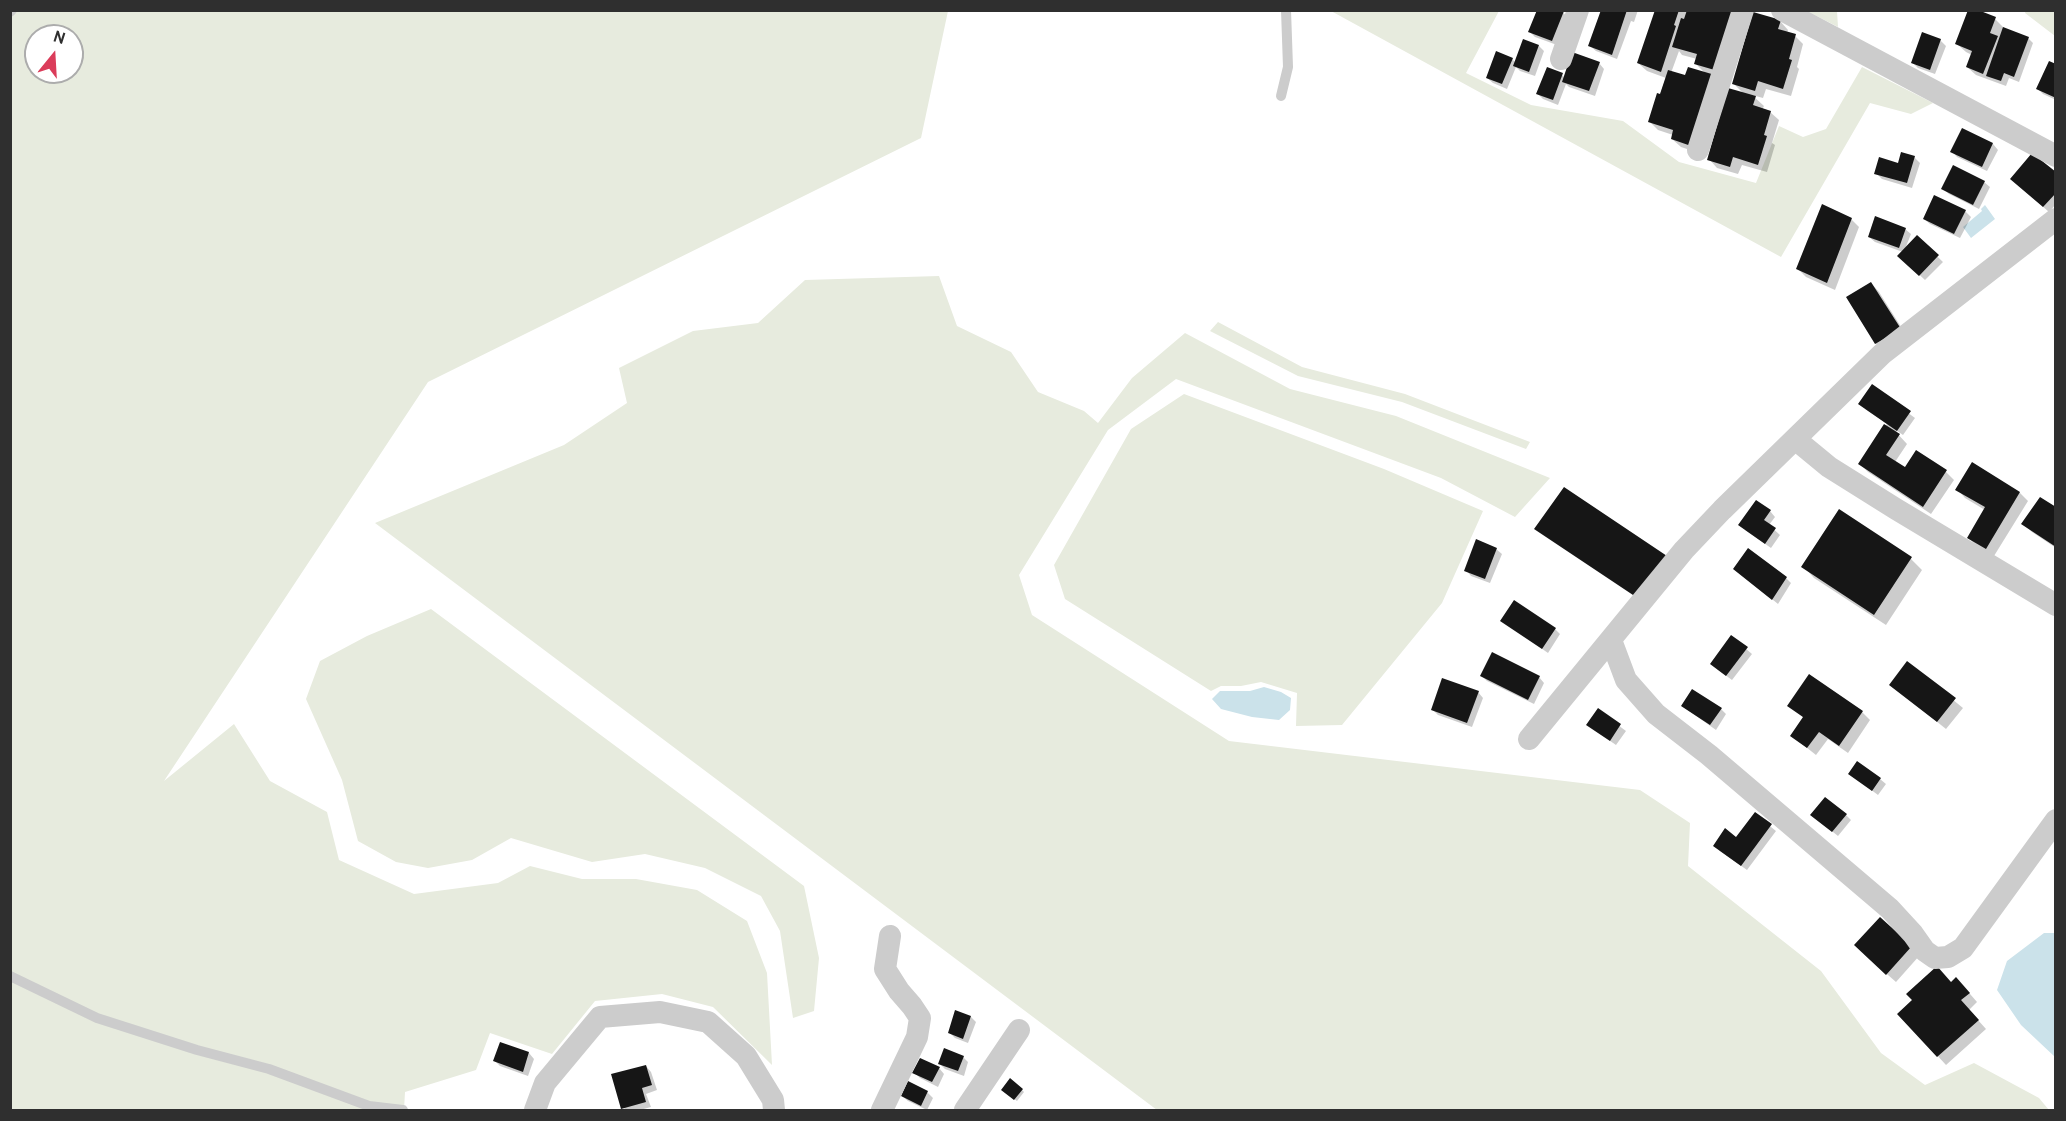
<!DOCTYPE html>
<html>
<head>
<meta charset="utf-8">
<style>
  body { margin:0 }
  #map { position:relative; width:2066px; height:1121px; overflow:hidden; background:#fff; font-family:Overpass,sans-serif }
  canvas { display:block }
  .frame { position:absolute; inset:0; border:12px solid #2f2f2f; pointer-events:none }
  .north { position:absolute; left:24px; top:24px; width:60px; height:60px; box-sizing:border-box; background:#fff; border:2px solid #acacac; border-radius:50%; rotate:18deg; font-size:16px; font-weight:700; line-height:24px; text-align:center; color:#2f2f2f }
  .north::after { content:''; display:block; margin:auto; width:21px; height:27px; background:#db3c5a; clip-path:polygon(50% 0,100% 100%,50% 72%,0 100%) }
</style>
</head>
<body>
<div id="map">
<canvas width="2066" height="1121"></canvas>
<div class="frame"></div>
<div class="north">N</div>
</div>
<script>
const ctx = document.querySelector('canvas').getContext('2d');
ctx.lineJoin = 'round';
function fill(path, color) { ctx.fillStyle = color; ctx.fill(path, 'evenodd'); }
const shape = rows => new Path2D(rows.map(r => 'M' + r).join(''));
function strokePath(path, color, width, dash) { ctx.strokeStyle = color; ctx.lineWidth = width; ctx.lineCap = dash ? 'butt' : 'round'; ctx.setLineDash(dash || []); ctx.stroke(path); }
const green = shape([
  [2026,10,2055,11,2055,36,2025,13],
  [10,11,948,11,921,138,428,382,164,781,234,724,270,781,327,812,339,860,414,894,498,883,530,866,582,879,636,879,697,890,747,921,767,973,772,1065,713,1007,662,994,595,1001,552,1054,490,1033,476,1070,405,1092,404,1110,11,1110],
  [36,36,72,36,72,72,36,72],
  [1331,11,1499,11,1466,73,1531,105,1623,121,1679,162,1756,183,1779,126,1803,137,1826,129,1862,67,1933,103,1911,114,1870,103,1781,257],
  [1807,11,1837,11,1838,27],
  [939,276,957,326,1011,352,1038,392,1084,411,1098,423,1132,378,1185,333,1290,389,1396,416,1550,478,1515,517,1441,478,1176,379,1108,430,1019,575,1032,615,1229,741,1640,790,1690,823,1688,866,1821,971,1881,1053,1925,1085,1974,1063,2039,1098,2049,1110,1157,1110,375,523,564,445,627,403,619,368,693,331,758,323,805,280],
  [1218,322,1302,367,1405,394,1530,442,1526,449,1402,402,1298,376,1210,331],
  [1184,394,1384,469,1483,511,1442,603,1342,725,1296,726,1297,693,1261,682,1241,686,1221,686,1211,691,1065,599,1054,565,1131,429],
  [431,609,804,886,819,958,814,1011,793,1018,780,931,761,896,705,868,645,854,592,862,511,838,472,860,428,868,396,862,358,841,342,780,306,699,320,661,367,636]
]);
const water = shape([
  [1985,205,1995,219,1971,238,1963,227,1982,211,1981,209],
  [1264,687,1281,692,1291,698,1290,710,1279,720,1252,717,1221,709,1212,699,1220,691,1250,691],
  [2044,933,2055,933,2055,1057,2021,1025,1997,990,2007,961]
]);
const shadow = shape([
  [1538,10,1561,10,1568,18,1557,45,1535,37,1530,32],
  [1609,10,1638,10,1634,22,1631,21,1617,59,1596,51,1590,46],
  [1656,10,1747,10,1702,154,1681,147,1672,139,1673,135,1658,130,1650,122,1666,78,1647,71,1638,63],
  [1679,51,1682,55,1697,59,1696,64,1706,74,1686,77,1671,73],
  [1995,19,2003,27,2003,29,2028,38,2033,43,2019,82,2009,78,2006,86,1976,75,1967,67,1972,55,1966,52,1957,44],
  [1780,21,1788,30,1787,33,1795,36,1803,44,1797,67,1799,69,1791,96,1766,89,1763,98,1752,95,1764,106,1762,110,1770,112,1779,120,1772,143,1775,145,1767,172,1742,165,1738,174,1717,168,1709,159,1745,95,1733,83],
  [1940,40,1946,46,1935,74,1918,68,1913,63],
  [1539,46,1544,51,1535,76,1520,71,1516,67,1507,89,1493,83,1487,78,1512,59,1516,63],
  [1599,63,1604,69,1595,96,1569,87,1566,84,1558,105,1543,99,1538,94,1562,75,1565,78],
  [2056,66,2056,100,2043,94,2038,89],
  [1962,130,1993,144,1998,150,1987,171,1957,157,1952,151],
  [1914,157,1920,163,1912,188,1882,179,1876,173],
  [2056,173,2056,204,2049,212,2017,184],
  [1984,182,1990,187,1979,209,1949,194,1943,189],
  [1965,211,1971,217,1960,238,1930,224,1924,219],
  [1851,219,1859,227,1835,290,1806,277,1798,269],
  [1905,229,1911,234,1905,249,1917,237,1943,262,1925,280,1899,256,1903,252,1875,242,1869,237],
  [1871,283,1879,292,1908,338,1885,352,1876,344,1848,298],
  [1872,386,1915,418,1903,435,1897,431,1896,432,1907,444,1895,462,1905,469,1946,472,1954,480,1931,514,1868,472,1860,464,1887,424,1865,409],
  [1972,464,2020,493,2028,501,1994,556,1977,546,1968,538,1985,510,1965,498,1957,489],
  [2056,508,2056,548,2032,532,2023,524],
  [1770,511,1775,517,1769,525,1780,535,1771,548,1745,530],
  [1839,511,1911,559,1922,570,1886,625,1814,578,1803,566],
  [1496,549,1502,554,1490,583,1471,576,1466,570],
  [1735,569,1786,578,1791,583,1778,604],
  [1502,621,1555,629,1560,634,1548,653],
  [1732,637,1752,654,1732,680,1717,669],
  [1908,663,1963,708,1946,729,1891,685],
  [1482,676,1539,677,1544,683,1534,704,1487,681],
  [1478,692,1483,698,1472,727,1438,715,1432,709],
  [1682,706,1721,709,1726,714,1716,730],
  [1789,706,1862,712,1870,720,1848,753,1828,739,1816,755,1792,736,1804,718],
  [1598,710,1626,731,1616,745,1594,730],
  [1850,774,1880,779,1886,784,1878,795],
  [1755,814,1776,831,1747,870,1720,851,1737,839],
  [1846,815,1851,820,1838,836,1818,820],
  [1880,919,1920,955,1896,982,1864,954],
  [1952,983,1964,987,1977,1002,1969,1010,1986,1029,1946,1065,1899,1014],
  [971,1017,976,1022,968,1043,955,1038,950,1033],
  [500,1044,529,1053,534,1059,528,1076,500,1066,495,1061],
  [963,1057,968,1062,964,1076,945,1069,940,1064],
  [646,1066,651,1072,657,1090,646,1094,651,1107,640,1110,625,1110,613,1075],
  [939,1068,944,1074,938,1087,920,1078,914,1072],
  [1022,1090,1024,1092,1017,1101,1005,1092],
  [927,1092,933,1098,927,1110,908,1101,902,1096]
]);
const building = shape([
  [1537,10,1564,11,1552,41,1528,32],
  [1601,10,1627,10,1612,55,1588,46],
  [1655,10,1679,10,1674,25,1676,26,1661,72,1637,63],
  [1687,10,1736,10,1718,71,1694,64,1697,54,1672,47,1681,18,1684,19],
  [1968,10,1978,10,1996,17,1990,33,1998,36,1983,74,1966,67,1972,51,1955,44],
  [1753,12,1781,20,1778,29,1796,34,1789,59,1792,60,1783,89,1758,81,1755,91,1732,84],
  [2003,27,2029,37,2014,77,2004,73,2001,81,1986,76],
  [1922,32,1941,39,1930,70,1911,63],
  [1523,39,1539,45,1529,72,1513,66],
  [1496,51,1513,58,1502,84,1486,78],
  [1572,52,1600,62,1589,91,1562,82],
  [2049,61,2056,64,2056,98,2036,89],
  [1547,67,1563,73,1553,100,1536,94],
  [1688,67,1715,75,1694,147,1671,139,1673,130,1648,122,1657,93,1660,94,1668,70,1685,75],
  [1728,88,1756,96,1753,105,1771,111,1764,135,1767,136,1758,165,1733,157,1730,167,1707,160],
  [1962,128,1993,143,1982,167,1950,152],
  [1901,152,1915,156,1907,183,1874,174,1879,157,1898,163],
  [2032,153,2056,172,2056,193,2043,207,2010,179],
  [1953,165,1985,181,1973,205,1941,189],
  [1934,195,1966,210,1954,234,1923,219],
  [1822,204,1852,218,1827,283,1796,269],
  [1875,216,1906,228,1899,248,1868,237],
  [1917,235,1939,255,1919,276,1897,256],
  [1871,282,1901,329,1875,344,1846,297],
  [1872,384,1911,411,1897,431,1858,404],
  [1884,424,1900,434,1886,455,1905,467,1916,450,1947,470,1923,507,1858,464],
  [1972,462,2020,492,1986,549,1967,538,1985,507,1955,490],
  [1564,487,1667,556,1636,597,1534,529],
  [2040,497,2056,507,2056,547,2021,524],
  [1756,500,1771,510,1764,520,1776,528,1765,544,1738,525],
  [1839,509,1912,557,1874,615,1801,567],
  [1476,539,1497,548,1485,579,1464,571],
  [1748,548,1787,577,1772,600,1733,569],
  [1514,600,1556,628,1542,649,1500,621],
  [1731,635,1748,647,1726,676,1710,664],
  [1492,652,1540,676,1528,700,1480,676],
  [1907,661,1956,698,1937,722,1889,685],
  [1809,674,1863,711,1839,746,1819,732,1807,748,1790,736,1803,717,1787,706],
  [1442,678,1479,691,1467,723,1431,710],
  [1692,689,1722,708,1710,725,1681,706],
  [1598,708,1621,724,1610,741,1586,725],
  [1857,761,1881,778,1872,791,1848,774],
  [1825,797,1847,814,1832,832,1810,815],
  [1755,812,1772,824,1741,866,1713,846,1725,828,1736,837],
  [1880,917,1912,946,1886,975,1854,945],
  [1937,966,1951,982,1956,977,1970,993,1961,1000,1979,1020,1937,1057,1897,1014,1912,1000,1906,994],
  [955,1010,971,1016,963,1039,948,1033],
  [500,1042,529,1052,523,1072,493,1061],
  [944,1048,964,1056,958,1071,938,1064],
  [920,1058,940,1067,932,1082,912,1073],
  [646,1065,652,1085,642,1088,646,1102,621,1109,611,1074],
  [1010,1078,1023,1089,1014,1100,1001,1090],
  [908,1081,928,1091,921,1106,901,1096]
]);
const lane = shape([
  [10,12,12,10],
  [1281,96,1288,67,1286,10],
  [10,976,97,1018,197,1050,269,1069,369,1106,403,1110]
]);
const street = shape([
  [1782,10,2056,156],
  [1561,59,1578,10],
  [1698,150,1743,10],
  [1795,439,1829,467,1896,509,2056,605],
  [1611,640,1626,680,1656,714,1709,755,1890,909,1913,934,1925,951,1935,958,1948,957,1963,948,2056,820],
  [1529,739,1684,550,1722,510,1882,354,2056,219],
  [535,1110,545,1083,600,1017,660,1012,708,1022,746,1056,773,1100,774,1110],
  [882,1110,917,1037,920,1018,912,1006,899,991,885,969,890,936],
  [965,1110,1019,1030]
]);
fill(green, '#e7ebde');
fill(water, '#cbe2ea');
fill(shadow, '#0003');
fill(building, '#161616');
strokePath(lane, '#ccc', 10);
strokePath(street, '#ccc', 22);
</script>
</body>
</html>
